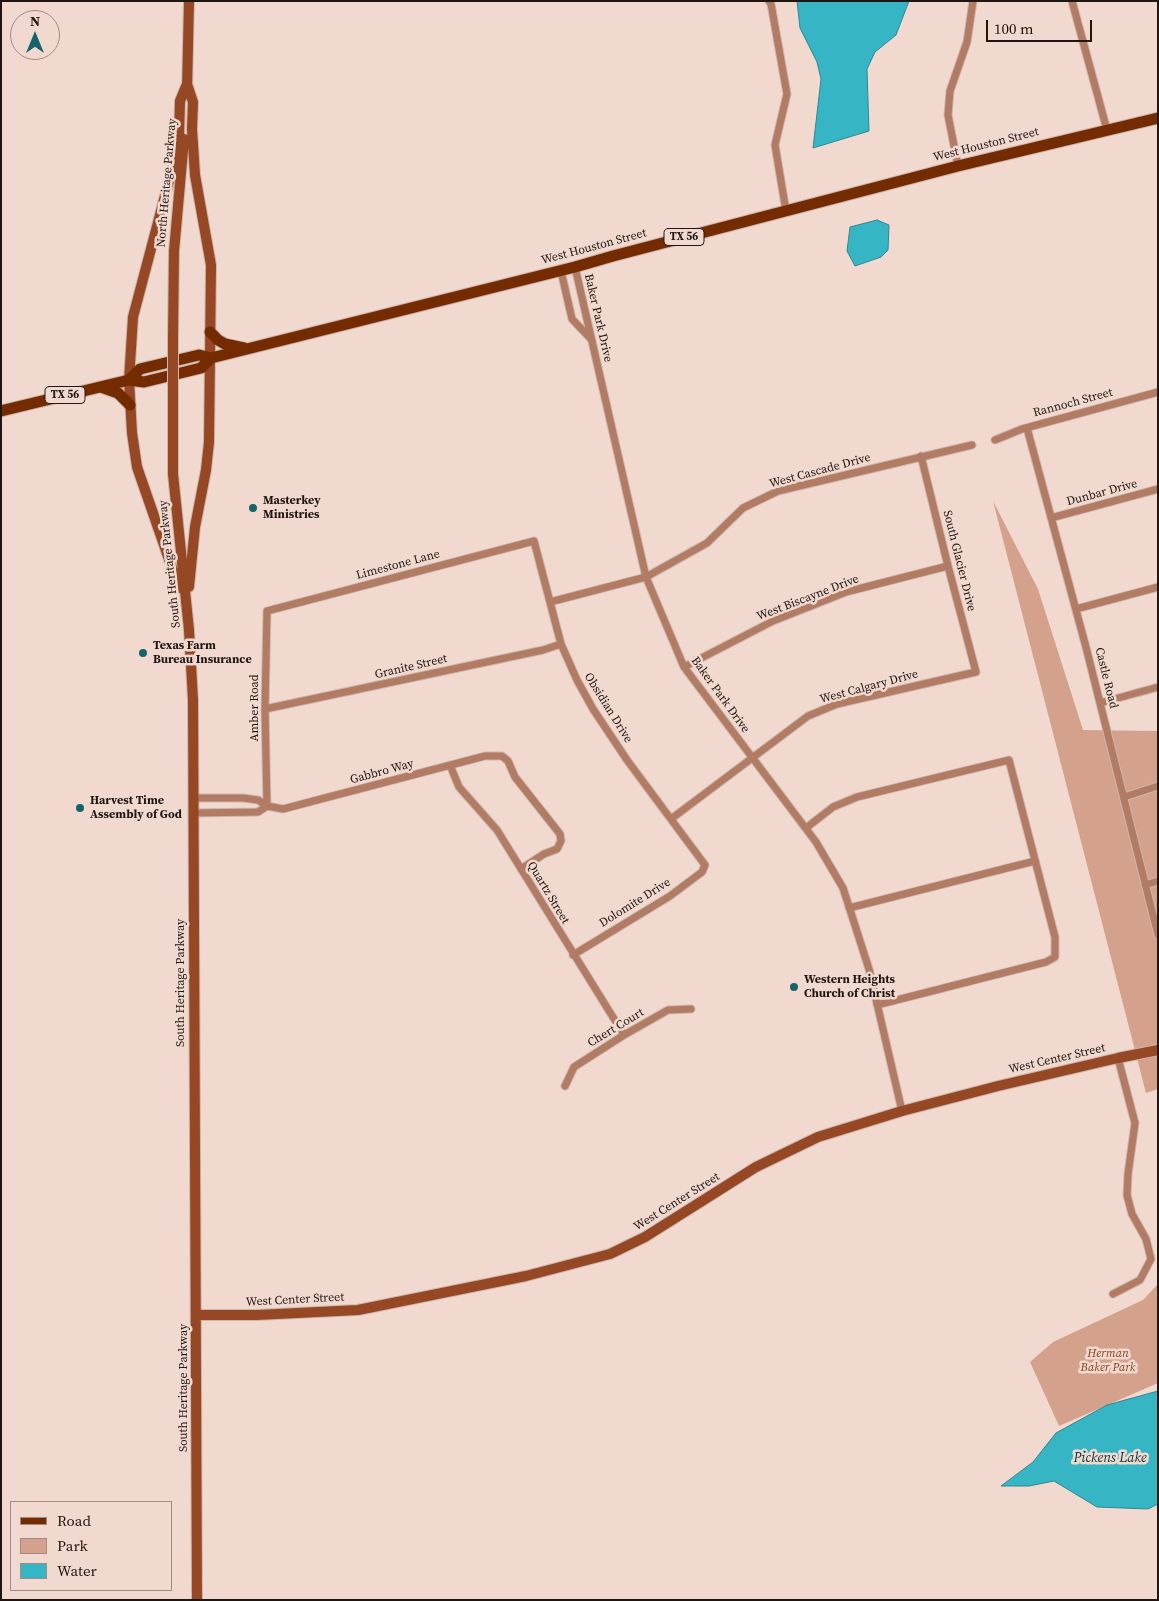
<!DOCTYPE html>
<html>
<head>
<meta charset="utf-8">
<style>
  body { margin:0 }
  #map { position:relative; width:1159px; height:1601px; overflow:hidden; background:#f2d9cf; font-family:"Source Serif 4",serif }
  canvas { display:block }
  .frame { position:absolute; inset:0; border:2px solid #1f1613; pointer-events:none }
  .legend { position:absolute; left:10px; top:1501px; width:162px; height:90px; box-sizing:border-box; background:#f2d9cf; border:1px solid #9e8b84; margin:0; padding:6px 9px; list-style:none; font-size:15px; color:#1f1613 }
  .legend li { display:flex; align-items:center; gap:10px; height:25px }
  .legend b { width:25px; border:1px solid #9e8b84 }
  .north { position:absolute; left:10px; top:10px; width:50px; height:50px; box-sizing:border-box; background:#f2d9cf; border:1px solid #9e8b84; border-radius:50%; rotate:0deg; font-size:14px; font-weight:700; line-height:20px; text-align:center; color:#1f1613 }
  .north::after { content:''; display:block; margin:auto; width:18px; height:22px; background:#15636c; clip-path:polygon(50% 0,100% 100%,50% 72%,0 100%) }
  .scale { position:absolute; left:986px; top:20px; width:106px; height:22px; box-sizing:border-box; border:2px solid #1f1613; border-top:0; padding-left:6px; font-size:15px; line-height:18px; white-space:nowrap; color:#1f1613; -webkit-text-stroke:4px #f2d9cf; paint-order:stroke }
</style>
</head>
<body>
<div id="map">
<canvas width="1159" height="1601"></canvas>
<div class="frame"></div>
<ul class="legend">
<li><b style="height:6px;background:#752b00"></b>Road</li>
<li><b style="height:14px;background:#d3a18c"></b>Park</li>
<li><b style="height:14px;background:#36b6c5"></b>Water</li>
</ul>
<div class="north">N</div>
<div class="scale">100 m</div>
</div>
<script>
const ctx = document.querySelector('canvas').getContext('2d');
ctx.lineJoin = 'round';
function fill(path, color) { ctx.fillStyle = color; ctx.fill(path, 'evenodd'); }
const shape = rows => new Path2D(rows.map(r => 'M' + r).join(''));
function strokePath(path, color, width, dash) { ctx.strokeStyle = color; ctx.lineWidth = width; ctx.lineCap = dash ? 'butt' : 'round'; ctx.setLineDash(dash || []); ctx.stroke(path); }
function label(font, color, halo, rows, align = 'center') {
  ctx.font = font + ' "Source Serif 4",serif'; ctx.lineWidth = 5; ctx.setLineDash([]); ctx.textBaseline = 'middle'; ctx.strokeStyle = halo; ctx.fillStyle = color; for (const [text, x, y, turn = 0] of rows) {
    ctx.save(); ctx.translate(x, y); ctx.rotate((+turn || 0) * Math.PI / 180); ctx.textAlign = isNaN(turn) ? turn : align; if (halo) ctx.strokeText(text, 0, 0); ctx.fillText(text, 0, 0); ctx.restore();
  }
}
const green = shape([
  [993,501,1038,589,1083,730,1158,731,1158,1089,1146,1093],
  [1158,1284,1158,1383,1059,1426,1030,1362,1053,1342,1143,1300]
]);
const water = shape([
  [797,1,909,1,896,35,875,52,867,69,869,131,813,148,821,79,817,62,800,28,797,1],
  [877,220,889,225,888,250,881,257,855,266,847,251,850,227,877,220],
  [1158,1391,1158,1504,1148,1509,1097,1507,1054,1481,1029,1486,1001,1486,1033,1462,1056,1433,1107,1405,1158,1391]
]);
const street = shape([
  [769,1,771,4,787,94,775,145,786,211],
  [1072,1,1107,130],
  [958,166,948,115,950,91,967,42,973,1],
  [575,267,646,577,684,667,816,842,843,888,869,969,902,1111],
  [561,271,572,319,591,339],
  [1027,428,1087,651,1158,935],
  [995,440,1022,429,1158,392],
  [1051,518,1158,489],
  [550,602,646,577,707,543,743,508,778,491,972,445],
  [1076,609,1158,587],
  [684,667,773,621,846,592,948,566],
  [1100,703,1158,687],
  [265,709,543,650,561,644],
  [450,765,459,787,497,830,624,1035],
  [1124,797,1158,786],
  [193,798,243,798,258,800,267,806,283,809,485,756,502,756,508,761,515,777,560,834,561,841,557,849,544,854,521,869],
  [267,806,265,709,267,611,534,541,561,644,577,680,593,709,627,760,705,865,702,872,670,896,573,955],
  [193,813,258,812,267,806],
  [671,819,808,716,837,704,976,672,948,566,921,456],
  [806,828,833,807,857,797,1009,760,1055,937,1055,957,1046,962,877,1005],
  [1145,885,1158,881],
  [849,908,1035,861],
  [565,1086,574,1067,624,1035,668,1010,691,1009],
  [1113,1294,1140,1280,1151,1259,1146,1239,1132,1214,1127,1195,1128,1174,1135,1123,1118,1058]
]);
const secondary = shape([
  [187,84,193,102,192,129,195,175,211,265,209,442,206,470,195,527,189,587],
  [187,90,189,1],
  [173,338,174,251,184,139],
  [173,396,173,474,189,630,193,700,197,1600],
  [179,588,137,467,132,433,129,380,133,317,175,158,179,137,180,101,187,84],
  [196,1315,257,1315,358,1310,526,1276,610,1254,645,1237,756,1167,818,1137,902,1111,998,1086,1118,1058,1158,1050]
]);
const primary = shape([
  [210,332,218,340,225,344,244,348],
  [129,380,140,369,199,355,211,358],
  [101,387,118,393,130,405],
  [1,411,129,380,144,382,201,368,211,358,575,267,613,256,958,166,1158,118]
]);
const secondaryBridge = shape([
  [173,396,173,338]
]);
const markers = [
  [253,508,5,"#15636c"],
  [143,653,5,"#15636c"],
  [80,808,5,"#15636c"],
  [794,987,5,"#15636c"]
];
const shields = [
  [684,237,40],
  [65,395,40]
];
const shieldNames = [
  ["TX 56",684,237],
  ["TX 56",65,395]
];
const streetNames = [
  ["West Houston Street",986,145,-14],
  ["North Heritage Parkway",167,183,-85],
  ["West Houston Street",594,247,-15],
  ["Baker Park Drive",598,318,77],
  ["Rannoch Street",1073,403,-15],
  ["West Cascade Drive",820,471,-15],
  ["Dunbar Drive",1102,493,-15],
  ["South Glacier Drive",959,561,76],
  ["South Heritage Parkway",170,564,-96],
  ["Limestone Lane",398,565,-15],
  ["West Biscayne Drive",808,598,-21],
  ["Granite Street",411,667,-13],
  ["Castle Road",1106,678,76],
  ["West Calgary Drive",869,687,-15],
  ["Baker Park Drive",720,695,54],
  ["Amber Road",255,708,-90],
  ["Obsidian Drive",608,708,58],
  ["Gabbro Way",382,772,-15],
  ["Quartz Street",548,893,59],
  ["Dolomite Drive",635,903,-32],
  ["South Heritage Parkway",181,983,-90],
  ["Chert Court",616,1028,-31],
  ["West Center Street",1057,1059,-13],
  ["West Center Street",677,1202,-32],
  ["West Center Street",295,1300,-3],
  ["South Heritage Parkway",184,1388,-90]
];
const poiNames = [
  ["Masterkey",263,501],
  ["Ministries",263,515],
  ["Texas Farm",153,646],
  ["Bureau Insurance",153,660],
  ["Harvest Time",90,801],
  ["Assembly of God",90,815],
  ["Western Heights",804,980],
  ["Church of Christ",804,994]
];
const parkNames = [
  ["Herman",1108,1354],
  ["Baker Park",1108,1368]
];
const waterNames = [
  ["Pickens Lake",1110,1458]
];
fill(green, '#d3a18c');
fill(water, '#36b6c5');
strokePath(water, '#2f8690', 1);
strokePath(street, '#ccb6ad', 9);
strokePath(secondary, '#ccb6ad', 12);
strokePath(primary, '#ccb6ad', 13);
strokePath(street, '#b17b64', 7);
strokePath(secondary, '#964824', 10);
strokePath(primary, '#752b00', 11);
strokePath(secondaryBridge, '#ccb6ad', 12, []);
strokePath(secondaryBridge, '#964824', 10);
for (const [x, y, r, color] of markers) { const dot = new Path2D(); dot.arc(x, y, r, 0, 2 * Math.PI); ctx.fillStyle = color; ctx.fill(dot); strokePath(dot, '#f2d9cf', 2); }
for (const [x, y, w] of shields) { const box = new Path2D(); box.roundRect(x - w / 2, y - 8.5, w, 17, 4); ctx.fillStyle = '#f2d9cf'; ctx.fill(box); strokePath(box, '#1f1613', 1); }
label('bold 11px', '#1f1613', null, shieldNames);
label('12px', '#1f1613', '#f2d9cf', streetNames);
label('bold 12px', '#1f1613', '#f2d9cf', poiNames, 'left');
label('italic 12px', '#893f1c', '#f2d9cf', parkNames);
label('italic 14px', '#003940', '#f2d9cf', waterNames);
</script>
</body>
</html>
